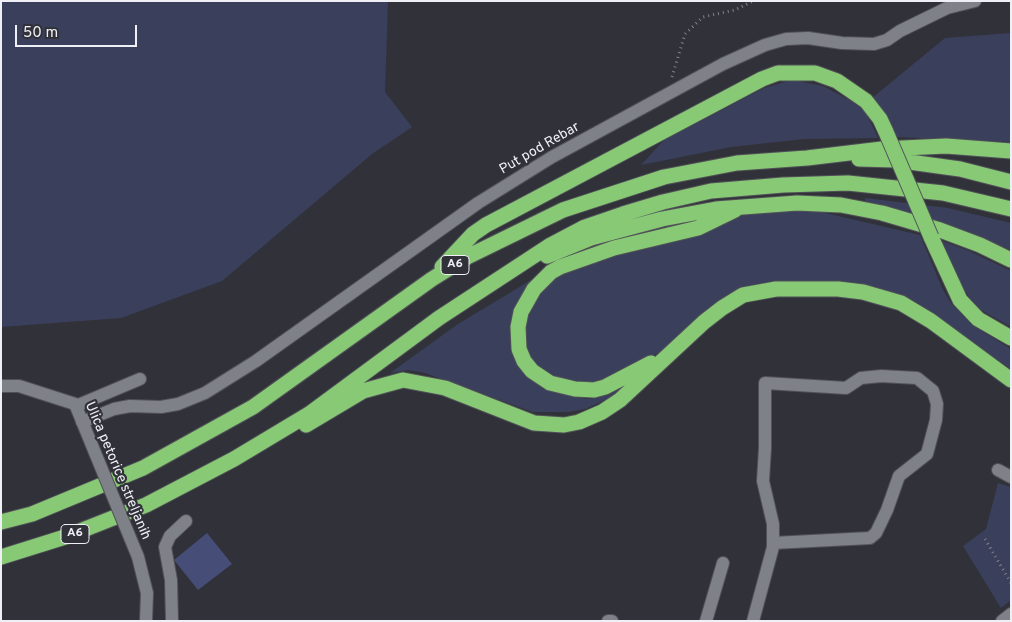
<!DOCTYPE html>
<html>
<head>
<meta charset="utf-8">
<style>
  body { margin:0 }
  #map { position:relative; width:1012px; height:622px; overflow:hidden; background:#313239; font-family:Overpass,sans-serif }
  canvas { display:block }
  .frame { position:absolute; inset:0; border:2px solid #eff0f5; pointer-events:none }
  .scale { position:absolute; left:15px; top:25px; width:122px; height:22px; box-sizing:border-box; border:2px solid #eff0f5; border-top:0; padding-left:6px; font-size:15px; line-height:18px; white-space:nowrap; color:#eff0f5; -webkit-text-stroke:4px #313239; paint-order:stroke }
</style>
</head>
<body>
<div id="map">
<canvas width="1012" height="622"></canvas>
<div class="frame"></div>
<div class="scale">50 m</div>
</div>
<script>
const ctx = document.querySelector('canvas').getContext('2d');
ctx.lineJoin = 'round';
function fill(path, color) { ctx.fillStyle = color; ctx.fill(path, 'evenodd'); }
const shape = rows => new Path2D(rows.map(r => 'M' + r).join(''));
function strokePath(path, color, width, dash) { ctx.strokeStyle = color; ctx.lineWidth = width; ctx.lineCap = dash ? 'butt' : 'round'; ctx.setLineDash(dash || []); ctx.stroke(path); }
function label(font, color, halo, rows, align = 'center') {
  ctx.font = font + ' Overpass,sans-serif'; ctx.lineWidth = 4.5; ctx.setLineDash([]); ctx.textBaseline = 'middle'; ctx.strokeStyle = halo; ctx.fillStyle = color; for (const [text, x, y, turn = 0] of rows) {
    ctx.save(); ctx.translate(x, y); ctx.rotate((+turn || 0) * Math.PI / 180); ctx.textAlign = isNaN(turn) ? turn : align; if (halo) ctx.strokeText(text, 0, 0); ctx.fillText(text, 0, 0); ctx.restore();
  }
}
const green = shape([
  [1,1,388,1,385,92,412,127,372,154,222,281,121,318,1,327],
  [1011,33,1011,142,895,137,872,98,945,38],
  [792,80,823,86,855,103,866,113,878,138,804,139,731,147,641,165,664,140,764,88],
  [865,198,948,208,1011,223,1011,250,953,226,908,212,865,203],
  [791,210,821,212,920,235,943,290,951,303,972,325,1011,349,1011,369,916,302,881,289,842,282,776,282,664,350,598,383,585,384,560,379,536,365,528,356,522,333,527,308,556,275,740,213],
  [939,240,967,250,1011,271,1011,327,981,310,970,298,962,287],
  [536,277,512,324,510,340,518,367,541,387,556,393,589,399,603,396,632,379,612,397,585,409,569,412,533,412,425,373,408,370,390,373,458,324],
  [998,483,1011,487,1011,600,1001,608,963,546,986,529]
]);
const building = shape([
  [207,533,232,564,198,590,174,560]
]);
const path = shape([
  [672,77,685,34,703,17,735,10,753,1],
  [985,539,1011,583]
]);
const minor = shape([
  [1,386,19,386,75,404,91,443],
  [76,406,140,379],
  [82,422,114,409,130,406,161,407,178,404,205,393,256,361,478,203,552,157,723,64,765,45,786,39,808,38,842,43,874,44,887,40,900,31,947,8,975,1],
  [998,470,1011,477],
  [138,557,147,593,146,621],
  [172,621,171,580,165,547,170,536,186,521],
  [608,621,612,621],
  [706,621,723,563],
  [753,621,773,547,773,524,763,481,765,448,765,383,846,388,861,378,881,376,917,378,933,391,937,404,936,420,927,454,899,476,887,510,876,533,870,538,773,543],
  [1002,621,1011,614]
]);
const highway = shape([
  [859,159,895,160,960,169,1011,182],
  [931,237,960,300,978,319,1011,338],
  [547,256,591,238,662,219,716,209,797,203,841,205,882,213,940,230,980,245,1011,260],
  [442,267,473,234,486,225,762,79,778,73,815,73,837,81,866,101,880,119,886,132],
  [651,363,605,387,594,390,575,389,550,383,532,371,524,361,519,349,518,327,521,312,534,289,551,272,560,267,614,248,698,228,735,210],
  [306,425,363,391,403,380,445,388,534,423,564,425,579,422,602,412,620,400,704,322,722,308,743,295,776,289,838,289,863,292,901,303,931,321,1011,380],
  [1,522,32,514,143,468,253,407,432,279,469,256,563,210,664,177,737,163,807,158,882,149,946,146,1011,151],
  [1,557,65,537,146,505,234,459,309,414,439,318,549,246,585,227,623,214,663,202,711,191,783,185,848,183,943,193,1011,209]
]);
const minorBridge = shape([
  [91,443,138,557]
]);
const highwayBridge = shape([
  [886,132,931,237]
]);
const shields = [
  [455,265,28],
  [75,534,28]
];
const shieldNames = [
  ["A6",455,265],
  ["A6",75,534]
];
const streetNames = [
  ["Put pod Rebar",540,149,-30],
  ["Ulica petorice streljanih",117,471,67]
];
fill(green, '#3a3f5c');
fill(building, '#464d76');
strokePath(minor, '#515257', 14);
strokePath(highway, '#515257', 17);
strokePath(path, '#82838a', 3, [1, 4]);
strokePath(minor, '#7f8188', 12);
strokePath(highway, '#88c976', 15);
strokePath(minorBridge, '#515257', 14, []);
strokePath(highwayBridge, '#515257', 17, []);
strokePath(minorBridge, '#7f8188', 12);
strokePath(highwayBridge, '#88c976', 15);
for (const [x, y, w] of shields) { const box = new Path2D(); box.roundRect(x - w / 2, y - 9.5, w, 19, 4); ctx.fillStyle = '#313239'; ctx.fill(box); strokePath(box, '#eff0f5', 1); }
label('bold 12px', '#eff0f5', null, shieldNames);
label('14px', '#eff0f5', '#313239', streetNames);
</script>
</body>
</html>
